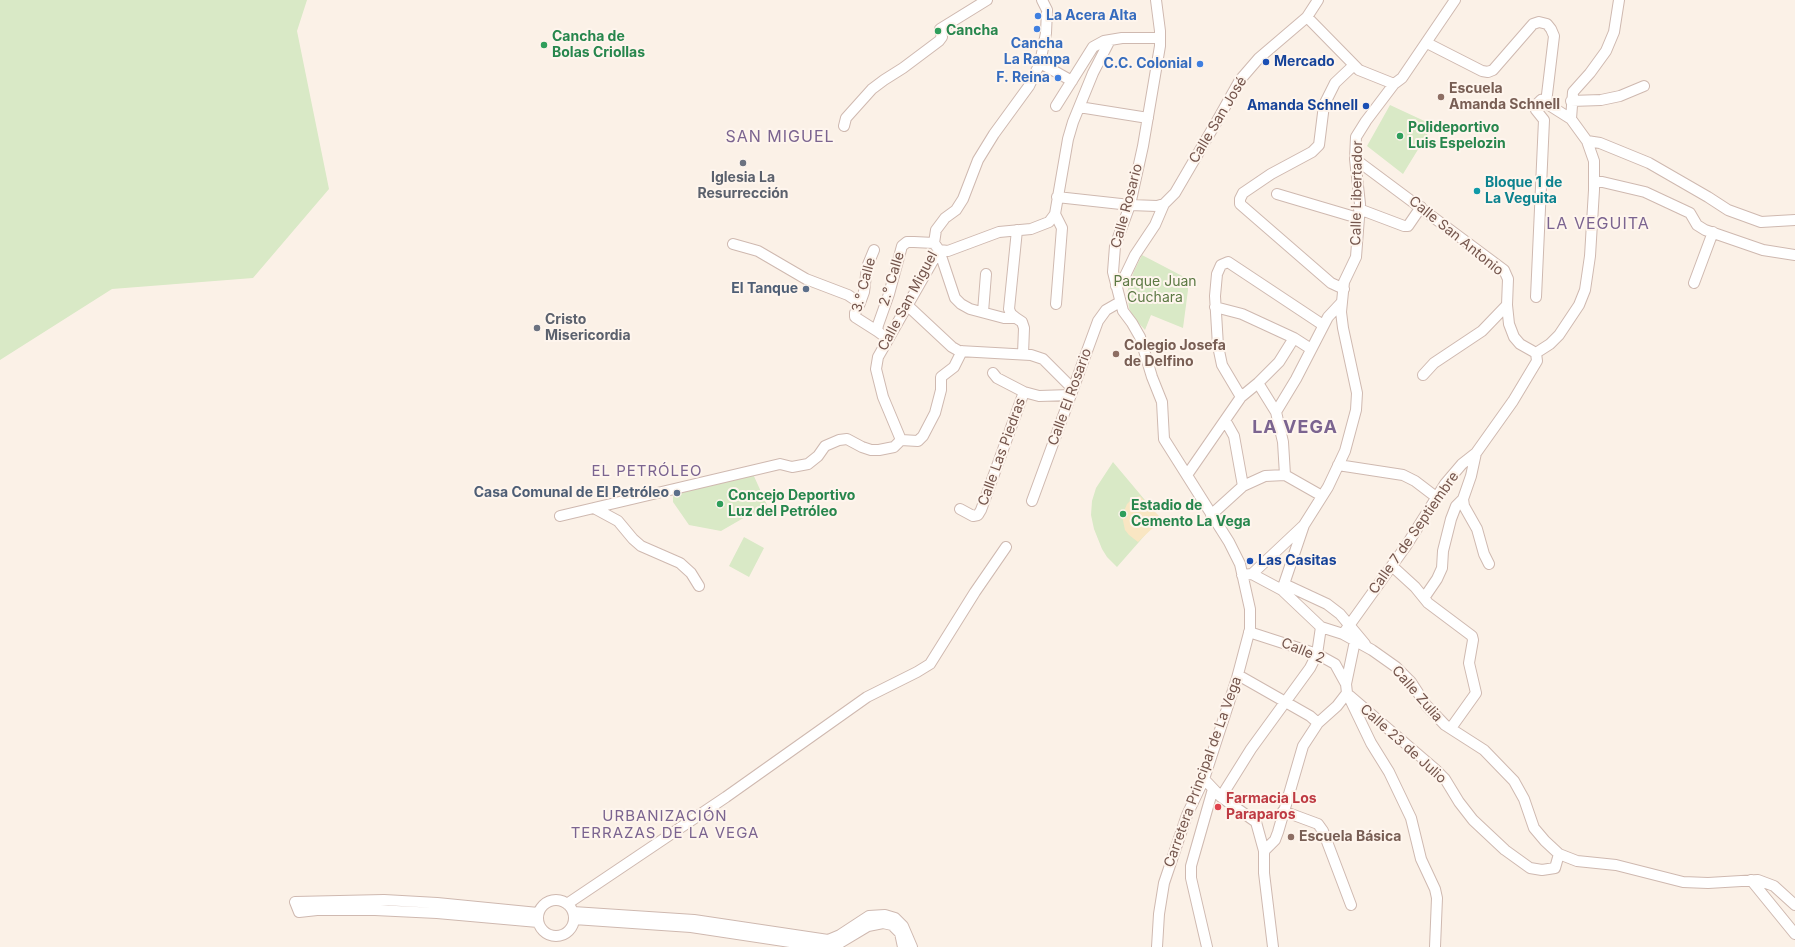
<!DOCTYPE html>
<html>
<head>
<meta charset="utf-8">
<style>
  body { margin:0 }
  canvas { display:block; background:#fbf1e7 }
</style>
</head>
<body>
<canvas width="1795" height="947"></canvas>
<script>
const ctx = document.querySelector('canvas').getContext('2d');
ctx.lineJoin = 'round';
function fill(path, color) { ctx.fillStyle = color; ctx.fill(path, 'evenodd'); }
const shape = rows => new Path2D(rows.map(r => 'M' + r).join(''));
function strokePath(path, color, width, dash) { ctx.strokeStyle = color; ctx.lineWidth = width; ctx.lineCap = dash ? 'butt' : 'round'; ctx.setLineDash(dash || []); ctx.stroke(path); }
function label(font, color, halo, rows, align = 'center') {
  ctx.font = font + ' Inter,sans-serif'; ctx.lineWidth = 4; ctx.setLineDash([]); ctx.textBaseline = 'middle'; ctx.strokeStyle = halo; ctx.fillStyle = color; for (const [text, x, y, turn = 0] of rows) {
    ctx.save(); ctx.translate(x, y); ctx.rotate((+turn || 0) * Math.PI / 180); ctx.textAlign = isNaN(turn) ? turn : align; if (halo) ctx.strokeText(text, 0, 0); ctx.fillText(text, 0, 0); ctx.restore();
  }
}
const green = shape([
  [0,0,307,0,297,31,329,189,253,278,112,289,0,360],
  [1390,105,1433,125,1403,174,1367,146],
  [1142,255,1188,279,1188,290,1183,328,1151,315,1145,330,1133,317,1129,308,1127,292,1134,271],
  [1113,462,1155,512,1153,526,1117,567,1107,557,1102,549,1094,529,1091,515,1092,501,1096,488],
  [753,474,767,505,757,511,757,514,747,516,721,531,689,525,673,502,673,489],
  [744,537,764,548,749,577,729,566]
]);
const sand = shape([
  [1140,496,1159,516,1163,517,1164,520,1162,523,1158,523,1138,542,1129,535,1125,530,1122,516,1127,504,1133,498]
]);
const minor = shape([
  [1156,0,1160,31,1160,46,1143,146,1130,205,1115,246,1113,272,1123,311,1132,323,1140,337,1152,377,1162,402,1164,439,1229,542,1240,564,1250,609,1250,629,1237,678,1204,779,1187,815,1164,883,1159,914,1157,947],
  [1307,17,1359,70,1394,84],
  [1427,43,1482,71,1488,72,1493,70,1533,24,1539,22,1547,24,1551,29,1554,36,1546,103],
  [1040,63,1072,81],
  [1571,101,1601,100,1620,96,1644,86],
  [1056,106,1093,47,1104,41,1122,38,1160,38],
  [1079,107,1148,118],
  [1571,119,1573,92,1590,73,1606,51,1614,32,1619,0],
  [844,126,846,118,872,89,884,80,903,68,939,41,942,37,940,29,987,0],
  [1587,141,1600,143,1649,163,1708,197,1728,210,1761,222,1795,220],
  [1355,159,1504,270,1508,279,1507,305,1509,324,1514,337,1520,344,1536,353],
  [1594,180,1645,192,1690,213,1697,225,1705,230,1763,250,1795,255],
  [1277,194,1358,218],
  [1057,197,1130,205,1157,206,1164,204,1175,193,1217,121,1240,80,1259,58,1307,17,1318,0],
  [1359,209,1404,226,1408,226,1421,207],
  [1055,214,1062,228,1056,304],
  [733,244,758,251,806,279,848,295,860,303],
  [874,250,867,267,864,292,860,303,855,313,855,317,877,331],
  [939,250,948,251,999,232,1031,229,1049,222,1055,214,1068,139,1073,122,1093,73,1110,40],
  [1694,283,1713,232],
  [1116,286,1123,280,1135,255,1155,225,1164,204],
  [1344,289,1331,283,1240,204,1240,199,1243,193,1271,174,1312,152,1319,145,1324,105,1335,83,1354,65],
  [1536,297,1544,120,1536,110,1535,106,1541,100,1571,119,1587,141,1594,161,1594,190,1590,256,1585,290,1579,305,1559,335,1550,344,1536,353],
  [907,305,952,347,959,351,1031,355,1043,359,1073,389],
  [1215,307,1242,314,1294,338,1311,349],
  [983,312,986,274],
  [1016,318,1011,314,1009,309,1017,230],
  [888,339,877,331,878,325,889,294,902,246,907,242,914,242,934,243],
  [1023,354,1024,328,1022,322,1016,318,1004,318,970,309,961,304,955,298,939,250,934,243,936,230,945,218,956,210,963,199,978,160,994,134,1029,86,1040,63,1046,33,1047,10,1042,0],
  [993,373,997,378,1024,392],
  [1423,375,1434,363,1482,331,1507,305],
  [1258,383,1276,412,1283,442,1285,475,1322,496],
  [1241,397,1222,365,1218,346,1215,296,1217,274,1221,265,1228,262,1323,325],
  [1276,412,1296,379,1328,317,1342,302],
  [1225,420,1234,436,1243,486],
  [901,440,883,397,876,369,878,357,939,250],
  [901,440,918,441,923,436,935,413,941,390,941,377,954,367,962,351],
  [1338,465,1403,475,1415,481,1436,497],
  [1187,475,1241,397,1258,383,1279,362,1294,338],
  [1463,499,1464,506,1477,529,1484,554,1489,564],
  [1032,501,1098,321,1106,310,1120,302],
  [594,508,618,521,633,539,641,546,680,563,691,573,699,586],
  [960,509,973,516,978,515,981,510,1024,392,1039,396,1071,395],
  [1211,515,1243,486,1265,476,1285,475],
  [560,516,780,464,792,467,808,464,818,456,825,446,839,440,847,439,862,447,871,450,879,450,894,447,901,440],
  [1392,566,1415,587,1428,603,1472,636,1473,640,1469,663,1476,693,1451,728],
  [1252,574,1303,526],
  [1242,575,1252,574,1282,590,1321,627,1343,634,1372,650,1396,667,1411,682,1426,705,1445,725,1484,750,1514,781,1524,799,1534,828,1545,841,1559,854,1577,861,1616,865,1683,882,1708,883,1758,880,1774,886,1795,905],
  [1284,584,1327,604,1340,614,1365,644],
  [1282,590,1304,525,1328,487,1345,451,1356,410,1357,393,1343,328,1341,312,1344,282,1356,257,1360,204,1355,159,1356,137,1366,121,1394,84,1402,78,1455,0],
  [1424,598,1437,579,1442,568,1443,551,1451,519,1456,506,1463,499,1471,476,1476,453],
  [1249,632,1317,654,1335,664,1346,684],
  [1343,634,1406,546,1445,484,1462,464,1476,453,1513,401,1537,361,1536,353],
  [1355,641,1346,684,1347,693,1371,743,1389,772,1411,818,1421,859,1435,889,1437,898,1435,947],
  [1238,675,1310,716,1318,723],
  [1350,696,1435,769,1445,779,1459,802,1473,820,1505,850,1530,868,1542,870,1555,868,1559,854],
  [1204,779,1221,797,1256,822,1264,851,1264,873,1273,947],
  [1221,797,1251,749,1310,668,1317,654,1321,627],
  [1283,811,1318,824,1323,831,1351,905],
  [1264,851,1275,840,1278,832,1303,746,1318,723,1337,706,1347,693],
  [1751,880,1795,934],
  '538 918a18 18 0 1 1 36 0a18 18 0 1 1-36 0Z',
  [567,904,726,797,867,697,917,672,930,664,975,592,1006,547],
  [573,912,694,920,828,940,840,935,869,916,885,915,895,918,903,926,912,947],
  [574,919,691,927,823,947],
  [538,922,437,913,375,910,317,910,299,912,295,902,384,900,437,903,538,913],
  [825,947,838,944,868,926,883,923,892,925,900,933,903,947],
  [1207,947,1191,878,1191,866,1213,789]
]);
const markers = [
  [1038,16,4,"#3f7fe0"],
  [1037,29,4,"#3f7fe0"],
  [938,31,4,"#2e9e5b"],
  [544,45,4,"#2e9e5b"],
  [1266,62,4,"#1a4fb4"],
  [1200,64,4,"#3f7fe0"],
  [1058,78,4,"#3f7fe0"],
  [1441,97,4,"#8d6e63"],
  [1366,106,4,"#1a4fb4"],
  [1400,136,4,"#2e9e5b"],
  [743,163,4,"#6b7280"],
  [1477,191,4,"#0f9aa8"],
  [806,289,4,"#5c6f8a"],
  [537,328,4,"#6b7280"],
  [1116,354,4,"#8d6e63"],
  [677,493,4,"#5c6f8a"],
  [720,504,4,"#2e9e5b"],
  [1123,514,4,"#2e9e5b"],
  [1250,561,4,"#1a4fb4"],
  [1218,807,4,"#e0444e"],
  [1291,837,4,"#8d6e63"]
];
const shopNames = [
  ["La Acera Alta",1046,16,"left"],
  ["Cancha",1037,44,"center"],
  ["La Rampa",1037,60,"center"],
  ["C.C. Colonial",1192,64],
  ["F. Reina",1050,78]
];
const leisureNames = [
  ["Cancha",946,31],
  ["Cancha de",552,37],
  ["Bolas Criollas",552,53],
  ["Polideportivo",1408,128],
  ["Luis Espelozin",1408,144],
  ["Concejo Deportivo",728,496],
  ["Luz del Petróleo",728,512],
  ["Estadio de",1131,506],
  ["Cemento La Vega",1131,522]
];
const transitNames = [
  ["Mercado",1274,62],
  ["Amanda Schnell",1358,106,"right"],
  ["Las Casitas",1258,561]
];
const educationNames = [
  ["Escuela",1449,89],
  ["Amanda Schnell",1449,105],
  ["Colegio Josefa",1124,346],
  ["de Delfino",1124,362],
  ["Escuela Básica",1299,837]
];
const streetNames = [
  ["Calle San José",1218,120,-59],
  ["Calle Libertador",1357,193,-89],
  ["Calle Rosario",1127,206,-75],
  ["Calle San Antonio",1456,236,39],
  ["2.° Calle",892,279,-73],
  ["3.° Calle",864,285,-75],
  ["Calle San Miguel",908,301,-62],
  ["Calle El Rosario",1070,397,-70],
  ["Calle Las Piedras",1002,452,-70],
  ["Calle 7 de Septiembre",1414,533,-55],
  ["Calle 2",1303,651,22],
  ["Calle Zulia",1417,694,49],
  ["Calle 23 de Julio",1403,744,42],
  ["Carretera Principal de La Vega",1203,772,-70]
];
const worshipNames = [
  ["Iglesia La",743,178],
  ["Resurrección",743,194],
  ["Cristo",545,320,"left"],
  ["Misericordia",545,336,"left"]
];
const cultureNames = [
  ["Bloque 1 de",1485,183],
  ["La Veguita",1485,199]
];
const parkNames = [
  ["Parque Juan",1155,282],
  ["Cuchara",1155,298]
];
const serviceNames = [
  ["El Tanque",798,289],
  ["Casa Comunal de El Petróleo",669,493]
];
const healthNames = [
  ["Farmacia Los",1226,799],
  ["Paraparos",1226,815]
];
const neighbourhoodNames = [
  ["EL PETRÓLEO",647,471],
  ["URBANIZACIÓN",665,816],
  ["TERRAZAS DE LA VEGA",665,833]
];
const quarterNames = [
  ["SAN MIGUEL",780,137],
  ["LA VEGUITA",1598,224]
];
const districtNames = [
  ["LA VEGA",1295,428]
];
fill(green, '#d9e9c6');
fill(sand, '#f9e6c3');
strokePath(minor, '#cfb9b0', 12);
strokePath(minor, '#fff', 10);
for (const [x, y, r, color] of markers) { const dot = new Path2D(); dot.arc(x, y, r, 0, 2 * Math.PI); ctx.fillStyle = color; ctx.fill(dot); strokePath(dot, '#fef5ed', 1.5); }
label('bold 14px', '#366cbe', '#fef5ed', shopNames, 'right');
label('bold 14px', '#27864d', '#fef5ed', leisureNames, 'left');
label('bold 14px', '#164399', '#fef5ed', transitNames, 'left');
label('bold 14px', '#785e54', '#fef5ed', educationNames, 'left');
label('14px', '#74554c', '#fef5ed', streetNames);
label('bold 14px', '#5b616d', '#fef5ed', worshipNames);
label('bold 14px', '#0d838f', '#fef5ed', cultureNames, 'left');
label('14px', '#5c7944', '#fef5ed', parkNames);
label('bold 14px', '#4e5e75', '#fef5ed', serviceNames, 'right');
label('bold 14px', '#be3a42', '#fef5ed', healthNames, 'left');
ctx.letterSpacing = '1px';
label('15px', '#7b6490', '#fef5ed', neighbourhoodNames);
ctx.letterSpacing = '0px';
ctx.letterSpacing = '1px';
label('16px', '#7b6490', '#fef5ed', quarterNames);
ctx.letterSpacing = '0px';
ctx.letterSpacing = '1px';
label('bold 18px', '#7b6490', '#fef5ed', districtNames);
ctx.letterSpacing = '0px';
</script>
</body>
</html>
